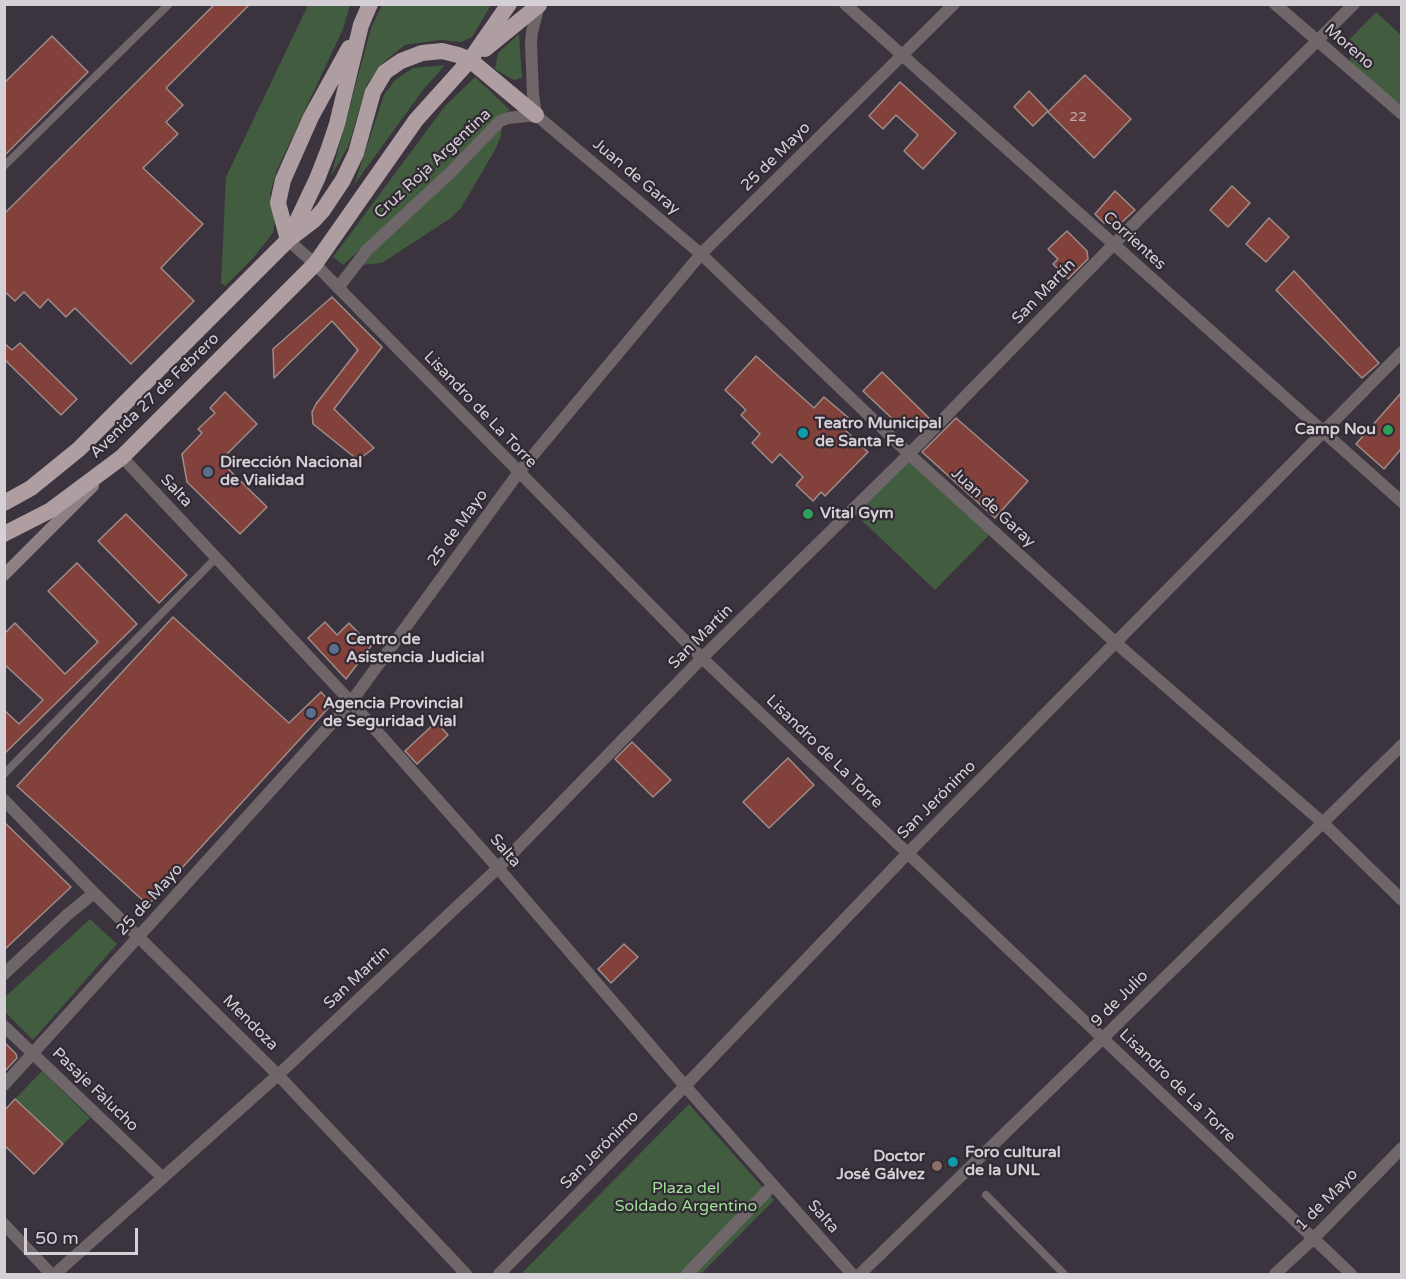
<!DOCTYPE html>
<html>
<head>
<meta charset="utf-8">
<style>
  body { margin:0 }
  #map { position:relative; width:1406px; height:1279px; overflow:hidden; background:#3b333e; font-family:"Varela Round",sans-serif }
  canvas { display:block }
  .frame { position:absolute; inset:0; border:6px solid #d5cfd6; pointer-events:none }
  .scale { position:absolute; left:24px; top:1228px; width:114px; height:27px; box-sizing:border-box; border:3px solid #d5cfd6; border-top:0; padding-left:8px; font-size:18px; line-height:21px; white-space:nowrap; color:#d5cfd6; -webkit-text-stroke:4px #312933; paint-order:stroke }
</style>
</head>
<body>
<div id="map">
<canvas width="1406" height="1279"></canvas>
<div class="frame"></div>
<div class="scale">50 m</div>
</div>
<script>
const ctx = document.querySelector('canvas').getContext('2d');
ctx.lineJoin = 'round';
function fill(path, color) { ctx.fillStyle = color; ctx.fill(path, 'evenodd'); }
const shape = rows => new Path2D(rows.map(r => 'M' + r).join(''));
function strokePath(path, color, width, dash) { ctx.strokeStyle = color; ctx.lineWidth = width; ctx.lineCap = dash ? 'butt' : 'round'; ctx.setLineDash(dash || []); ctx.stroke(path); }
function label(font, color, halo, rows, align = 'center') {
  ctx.font = font + ' "Varela Round",sans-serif'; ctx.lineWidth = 4.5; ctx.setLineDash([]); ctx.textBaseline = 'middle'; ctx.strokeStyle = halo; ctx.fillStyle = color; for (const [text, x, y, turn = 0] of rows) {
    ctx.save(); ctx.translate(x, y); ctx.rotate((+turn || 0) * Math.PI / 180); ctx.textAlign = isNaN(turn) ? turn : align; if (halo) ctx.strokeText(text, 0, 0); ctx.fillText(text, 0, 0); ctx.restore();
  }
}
const green = shape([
  [308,5,350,5,343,29,277,170,270,194,275,221,273,233,253,258,225,286,221,283,226,177],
  [382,5,491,5,472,37,461,42,440,40,405,45,380,65,367,85,348,147,331,176,371,28],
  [1376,12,1401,35,1401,109,1351,65,1349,40],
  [519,34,522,78,514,80,495,69,498,53],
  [445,65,423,90,354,185,384,95,395,80,413,68],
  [475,77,510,110,497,118,448,168,343,265,333,257,445,106],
  [502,124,501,136,495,150,461,208,451,218,382,263,360,265],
  [909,458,990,534,935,590,854,513],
  [90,919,117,944,33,1040,5,1012,5,997],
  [42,1071,90,1118,63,1144,15,1099],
  [689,1104,774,1200,701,1274,521,1274]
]);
const building = shape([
  [215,4,250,4,166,88,183,105,166,122,178,134,143,168,203,224,161,268,194,301,131,364,75,308,66,317,48,299,40,308,24,292,15,301,4,291,4,214,215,4],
  [52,36,88,72,4,156,4,83,52,36],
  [1085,75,1131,119,1094,158,1048,112,1085,75],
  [900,82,956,133,923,169,904,151,918,135,896,115,883,129,869,116,900,82],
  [1029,91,1048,111,1033,126,1014,107,1029,91],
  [1232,186,1250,203,1228,227,1210,210,1232,186],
  [1115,191,1135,210,1120,224,1104,223,1095,214,1115,191],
  [1269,218,1289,237,1266,262,1246,244,1269,218],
  [1067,231,1087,251,1088,259,1068,279,1053,264,1058,259,1048,249,1067,231],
  [1294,271,1379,363,1362,378,1276,290,1294,271],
  [332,297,382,347,334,409,374,448,358,460,313,424,312,412,316,404,358,350,332,321,274,378,273,349,332,297],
  [4,343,12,350,20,343,77,399,61,415,4,359,4,343],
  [756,356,814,408,824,397,851,420,843,428,868,452,825,496,821,492,813,501,796,485,803,477,780,454,772,463,752,443,760,434,741,415,746,410,725,390,756,356],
  [882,372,931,420,923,428,901,427,863,391,882,372],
  [225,392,257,424,220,461,267,507,240,534,187,482,182,454,202,433,198,429,215,413,210,408,225,392],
  [1401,393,1401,449,1384,469,1356,444,1401,393],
  [956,418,1028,481,995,518,922,452,956,418],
  [126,514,187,575,159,603,98,541,126,514],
  [77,563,137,624,4,754,4,710,19,724,43,700,4,664,4,634,15,623,65,674,98,642,48,591,77,563],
  [173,617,289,723,321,692,332,704,148,905,17,786,173,617],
  [325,622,337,635,349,623,371,646,346,679,308,638,325,622],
  [436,722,448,735,417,764,405,751,436,722],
  [632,742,671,780,653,797,615,759,632,742],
  [788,758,814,785,769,828,743,802,788,758],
  [4,822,71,887,4,950,4,822],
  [624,944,638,957,611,983,598,969,624,944],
  [4,1042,16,1054,17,1058,4,1072,4,1042],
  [15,1099,63,1144,34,1174,4,1145,4,1111,15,1099]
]);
const service = shape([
  [4,166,169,4],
  [4,774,216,558],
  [986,1195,1064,1274]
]);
const pedestrian = shape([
  [4,1026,163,1178],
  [55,1274,278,1075,498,868,702,658,909,454],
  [687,1274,773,1185]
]);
const minor = shape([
  [845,4,1402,502],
  [1275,4,1402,114],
  [536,115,701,254,909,454,1116,643,1322,822,1402,900],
  [536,115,533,94,531,43,532,32,539,5],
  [288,240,315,264,702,658,1351,1274],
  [338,288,367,250,451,172,500,121,508,118,536,115],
  [909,454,1113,245,1354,4],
  [122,457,351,702,498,868,685,1086,852,1274],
  [4,800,94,893,278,1075,466,1274],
  [4,974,67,915,94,893],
  [4,1085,351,702,519,472,701,254,954,4],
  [4,1224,51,1274],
  [499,1274,685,1086,907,854,1402,352],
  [860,1274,1103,1038,1402,745],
  [1275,1274,1314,1238,1402,1148]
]);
const secondary = shape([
  [4,575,93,486]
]);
const trunk = shape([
  [485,49,539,5],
  [290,236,317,179,328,151,337,124,361,25,370,4],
  [288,240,278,203,283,180,311,117,349,48],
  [4,503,31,488,79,449,288,240,313,221,323,210,343,180,356,153,373,92,385,72,401,61,422,53,442,51,458,55,470,60,536,115],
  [4,534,51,510,122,457,315,264,416,120,470,60,509,4]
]);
const markers = [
  [1388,430,6,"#2e9e5b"],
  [803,433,6,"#0f9aa8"],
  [208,472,6,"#5c6f8a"],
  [808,514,6,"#2e9e5b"],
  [334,649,6,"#5c6f8a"],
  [311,713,6,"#5c6f8a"],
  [953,1162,6,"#0f9aa8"],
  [937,1166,6,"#8d6e63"]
];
const numberNames = [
  ["22",1078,117]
];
const streetNames = [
  ["Moreno",1349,47,41],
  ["25 de Mayo",776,157,-45],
  ["Cruz Roja Argentina",433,164,-43],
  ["Juan de Garay",636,177,40],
  ["Corrientes",1134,241,42],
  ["San Martín",1044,292,-46],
  ["Avenida 27 de Febrero",155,396,-44],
  ["Lisandro de La Torre",480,410,46],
  ["Salta",176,491,47],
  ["Juan de Garay",993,508,43],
  ["25 de Mayo",458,528,-54],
  ["San Martín",701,637,-45],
  ["Lisandro de La Torre",824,752,44],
  ["San Jerónimo",937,800,-45],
  ["Salta",505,851,49],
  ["25 de Mayo",150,900,-48],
  ["San Martín",357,978,-43],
  ["9 de Julio",1120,999,-45],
  ["Mendoza",250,1023,45],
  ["Lisandro de La Torre",1177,1086,44],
  ["Pasaje Falucho",95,1090,44],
  ["San Jerónimo",600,1150,-45],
  ["1 de Mayo",1327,1200,-45],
  ["Salta",823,1217,48]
];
const poiNames = [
  ["Teatro Municipal",815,424],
  ["de Santa Fe",815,442],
  ["Camp Nou",1376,430,"right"],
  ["Dirección Nacional",220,463],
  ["de Vialidad",220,481],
  ["Vital Gym",820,514],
  ["Centro de",346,640],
  ["Asistencia Judicial",346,658],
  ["Agencia Provincial",323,704],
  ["de Seguridad Vial",323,722],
  ["Foro cultural",965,1153],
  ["de la UNL",965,1171],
  ["Doctor",925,1157,"right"],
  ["José Gálvez",925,1175,"right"]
];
const parkNames = [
  ["Plaza del",686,1189],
  ["Soldado Argentino",686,1207]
];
fill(green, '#425c3f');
fill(building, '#82413a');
strokePath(building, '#9f8d8a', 1.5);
strokePath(service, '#6e6668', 8);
strokePath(pedestrian, '#6e6668', 12);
strokePath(minor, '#6e6668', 12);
strokePath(secondary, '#8d8183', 12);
strokePath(trunk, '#af9ea1', 16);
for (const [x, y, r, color] of markers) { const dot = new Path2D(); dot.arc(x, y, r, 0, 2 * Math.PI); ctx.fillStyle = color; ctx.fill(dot); strokePath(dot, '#312933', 2); }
label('14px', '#c0acaf', null, numberNames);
label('16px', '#d5cfd6', '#312933', streetNames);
label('bold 16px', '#d5cfd6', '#312933', poiNames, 'left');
label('16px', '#9ee197', '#312933', parkNames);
</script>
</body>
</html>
